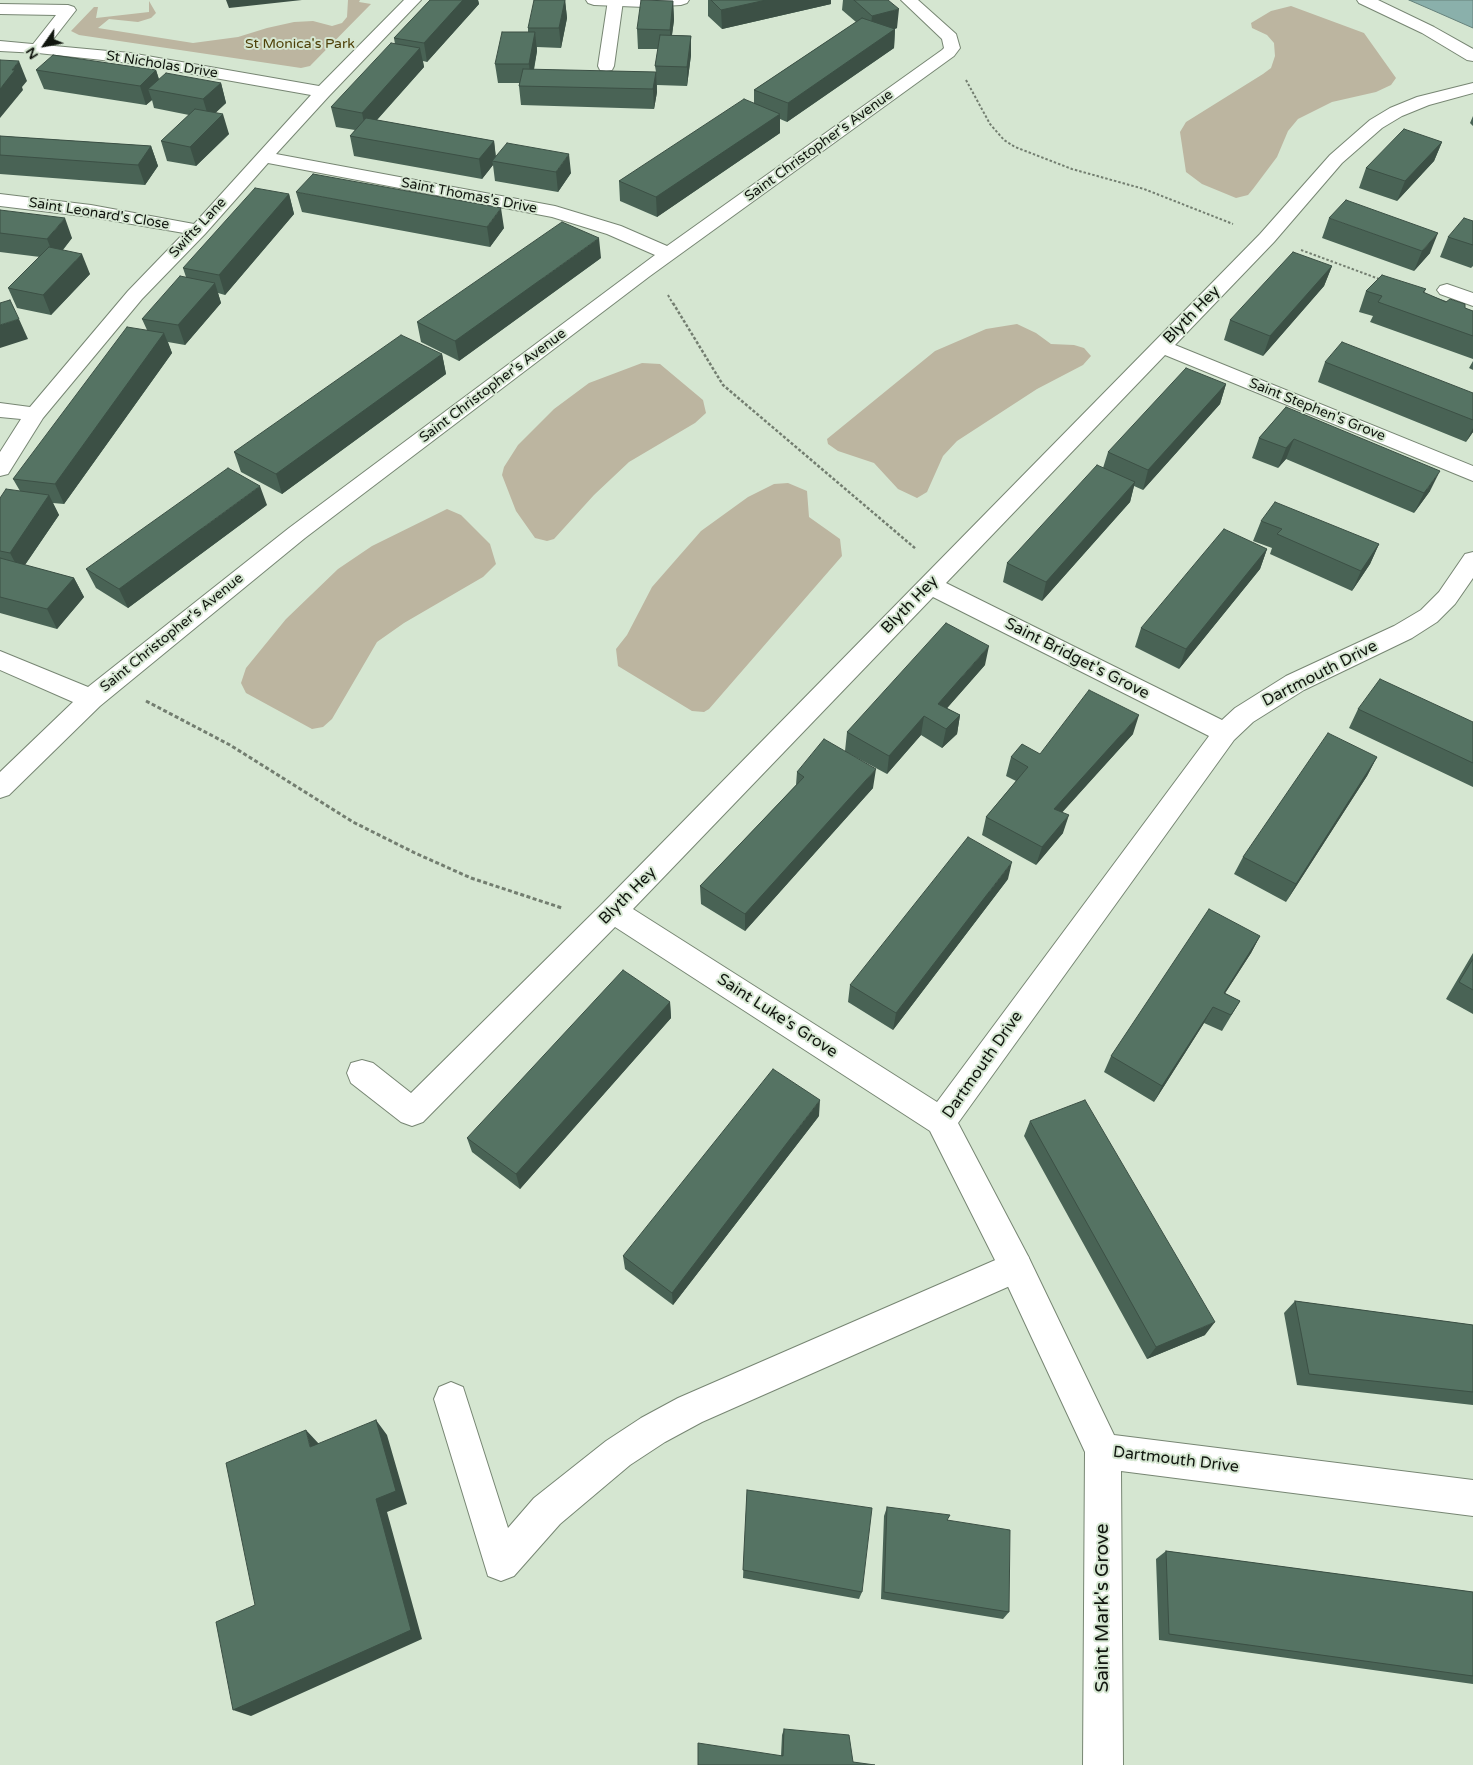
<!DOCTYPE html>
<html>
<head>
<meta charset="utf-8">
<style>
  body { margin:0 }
  #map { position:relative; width:1473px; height:1765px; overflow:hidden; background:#d5e6d1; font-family:"Varela Round",sans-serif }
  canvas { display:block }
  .north { position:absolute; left:20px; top:20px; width:50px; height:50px; -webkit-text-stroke:4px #d5e6d1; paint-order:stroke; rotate:237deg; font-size:14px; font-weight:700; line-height:20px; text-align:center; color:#11160f }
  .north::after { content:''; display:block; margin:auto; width:18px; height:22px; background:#11160f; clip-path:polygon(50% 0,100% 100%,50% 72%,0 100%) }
</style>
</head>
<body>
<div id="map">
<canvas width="1473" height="1765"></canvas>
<div class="north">N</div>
</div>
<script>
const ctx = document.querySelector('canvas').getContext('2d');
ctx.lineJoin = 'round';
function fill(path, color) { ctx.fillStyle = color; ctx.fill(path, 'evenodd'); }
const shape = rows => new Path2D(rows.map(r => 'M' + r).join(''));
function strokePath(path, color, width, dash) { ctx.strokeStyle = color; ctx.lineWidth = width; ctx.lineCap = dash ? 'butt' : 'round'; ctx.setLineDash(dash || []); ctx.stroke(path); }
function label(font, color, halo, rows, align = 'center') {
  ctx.font = font + ' "Varela Round",sans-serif'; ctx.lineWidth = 4; ctx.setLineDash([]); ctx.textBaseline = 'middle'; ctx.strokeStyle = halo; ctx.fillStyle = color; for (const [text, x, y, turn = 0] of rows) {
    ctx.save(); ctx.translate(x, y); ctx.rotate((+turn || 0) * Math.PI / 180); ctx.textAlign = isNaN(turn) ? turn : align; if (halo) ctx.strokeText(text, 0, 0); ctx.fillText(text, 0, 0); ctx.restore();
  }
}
const green = shape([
  [348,0,360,0,359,2,371,4,310,66,301,68,79,35,71,31,94,7,98,7,96,18,149,12,149,1,156,13,151,18,138,22,109,19,98,28,193,43,238,37,267,28,294,22,313,21,332,26,342,23,347,17],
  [1291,6,1364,33,1396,78,1391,85,1376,92,1332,102,1298,119,1288,131,1277,157,1253,189,1248,195,1236,198,1202,184,1186,172,1180,132,1186,122,1263,74,1271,68,1275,56,1274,43,1267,35,1252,28,1251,23,1271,11],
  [1017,324,1036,333,1051,344,1074,345,1084,348,1091,356,1083,365,1037,389,957,441,943,456,927,492,917,498,898,489,874,463,838,451,828,444,827,439,935,351,986,329],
  [642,363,660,364,703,400,706,413,695,423,629,462,594,495,554,539,547,541,535,538,516,511,502,475,504,467,518,445,554,409,589,383],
  [788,483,807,491,809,517,840,539,842,556,709,709,704,712,692,711,618,666,616,649,627,635,652,587,701,531,748,497,774,484],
  [447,509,461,515,490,544,496,564,483,577,404,623,377,642,332,719,323,727,312,729,246,693,241,683,246,668,286,619,338,569,372,546]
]);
const water = shape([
  [1409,0,1473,0,1473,28,1432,10,1409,0]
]);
const pathFar2 = shape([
  [966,80,990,124,1004,140,1015,147,1072,169,1144,189,1233,224],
  [1301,250,1382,280],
  [668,295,673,304]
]);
const pathFar1 = shape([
  [673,303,723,385,916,549]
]);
const path = shape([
  [146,701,230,745,353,822,415,853,471,878,562,908]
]);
const service = shape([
  [608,0,623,1,614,66,612,70,606,71,600,70,598,66,608,0],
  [0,4,68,5,74,7,76,10,44,51,38,53,32,51,30,48,56,15,0,14,0,4],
  [1447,284,1473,293,1473,306,1440,294,1437,290,1440,286,1447,284],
  [1016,1251,1028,1256,1032,1267,1028,1278,702,1422,665,1442,630,1465,560,1524,514,1576,501,1581,488,1576,434,1399,439,1387,451,1382,463,1387,508,1528,534,1498,606,1441,641,1418,678,1398,1016,1251]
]);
const minor = shape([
  [404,0,421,0,329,96,276,154,555,206,621,226,667,246,942,50,944,48,942,39,901,0,918,0,956,34,960,48,954,56,650,276,305,538,100,706,9,795,0,798,0,772,73,702,0,670,0,651,88,687,289,528,655,255,607,234,552,217,268,163,205,234,142,299,43,418,8,474,0,476,0,452,21,419,0,417,0,403,30,407,128,291,184,233,91,217,0,206,0,194,91,205,194,224,311,95,130,63,38,53,0,51,0,41,130,53,319,86,404,0],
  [586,0,689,0,687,3,681,5,645,7,594,5,588,3,586,0],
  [1357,0,1378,0,1434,27,1473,49,1473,61,1467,60,1422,33,1359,3,1357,0],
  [1473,83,1473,93,1429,105,1402,116,1382,128,1342,163,1274,242,1175,345,1473,466,1473,481,1165,355,946,583,1222,720,1235,708,1286,676,1394,626,1421,610,1439,592,1465,554,1473,552,1473,578,1455,604,1437,622,1412,638,1304,690,1253,722,1234,740,958,1123,1028,1256,1114,1435,1473,1480,1473,1516,1121,1471,1123,1765,1083,1765,1085,1452,1004,1278,930,1131,615,927,423,1122,412,1126,401,1122,351,1083,347,1073,351,1063,362,1060,373,1063,411,1093,603,903,1260,234,1330,155,1370,120,1390,108,1417,97,1473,83],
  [933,597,1209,736,937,1102,633,909,933,597]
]);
const wall = shape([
  [430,0,478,0,479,4,427,62,423,61,424,67,377,120,494,141,496,157,571,173,558,192,495,181,493,165,482,179,354,156,350,136,355,130,336,127,331,107,395,44,394,38],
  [565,0,567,18,561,48,537,47,537,51,534,70,656,72,655,66,658,49,638,49,637,29,673,1,674,20,672,35,691,36,691,55,687,86,657,85,657,92,654,109,521,105,519,86,520,83,498,83,495,64,528,32,528,28],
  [708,0,831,0,831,4,722,29,708,16],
  [843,0,888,0,897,28,895,29,894,48,787,122,780,119,780,133,657,217,620,201,619,181,754,103,754,90,856,22,842,10],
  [36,70,156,70,159,79,221,83,226,103,215,113,229,134,196,166,167,161,161,141,189,115,154,108,152,100,146,105,44,89],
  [1473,116,1473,126,1470,123],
  [0,136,151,146,158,166,145,185,0,174],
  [1442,142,1434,161,1397,201,1359,188,1366,168],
  [296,192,504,228,490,247,302,212],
  [289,194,294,214,225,295,218,293,221,303,185,345,168,342,172,353,64,504,53,503,59,515,25,565,74,578,84,597,57,629,0,613,0,498,20,491,13,479,147,330,142,319,186,277,183,268],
  [0,210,72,238,63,250,90,274,51,315,17,308,8,288,40,257,0,252],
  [1329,218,1430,253,1414,271,1322,238],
  [1473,221,1473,266,1471,268,1440,257,1448,237],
  [601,258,459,361,421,342,417,322],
  [1332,266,1324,286,1263,356,1224,340,1230,320],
  [1426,289,1424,293,1473,311,1473,359,1370,322,1373,316,1359,312,1366,291],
  [442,354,446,374,282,494,241,472,234,452],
  [1473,361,1473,370,1469,368],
  [1325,362,1473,393,1473,432,1466,442,1318,382],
  [1226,384,1220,404,1143,490,1134,486,1130,502,1042,601,1003,582,1007,563,1103,468,1108,452],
  [1286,407,1430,491,1414,513,1286,459,1278,468,1252,458,1259,438],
  [267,505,128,608,96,588,86,569],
  [1261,521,1379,544,1370,564,1352,591,1270,554,1272,548,1253,541],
  [1267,549,1260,569,1179,669,1135,647,1141,628],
  [985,665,947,708,960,715,957,734,942,748,921,735,887,774,846,752,873,788,745,931,701,904,700,886,796,785,797,772,845,751,847,732],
  [1358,709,1473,722,1473,787,1349,728],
  [1133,734,1062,812,1063,833,1036,865,982,835,986,817,1016,781,1006,776,1011,757,1040,754],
  [1377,757,1367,776,1286,902,1234,874,1243,857],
  [1008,879,893,1030,848,1002,850,985],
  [1260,936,1251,953,1225,993,1240,1001,1222,1031,1204,1023,1154,1102,1104,1072,1111,1056],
  [1473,953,1473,1014,1446,999],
  [670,1002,671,1018,520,1189,472,1152,467,1138],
  [819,1116,673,1305,625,1269,623,1256],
  [1030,1121,1205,1335,1147,1359,1024,1136],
  [1295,1301,1473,1325,1473,1405,1297,1385,1284,1313],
  [747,1490,862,1592,859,1599,743,1578],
  [887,1507,948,1520,1009,1612,1003,1619,881,1599,884,1516],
  [1166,1551,1473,1592,1473,1684,1159,1640,1156,1559],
  [784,1729,853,1762,781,1756,782,1735]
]);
const shadedWall = shape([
  [226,0,302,0,229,8],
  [463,0,478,0,479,4,427,62,424,43],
  [565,0,567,18,561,48,559,28],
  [766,0,831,0,831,4,722,29,721,10],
  [673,1,674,20,670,49,670,30],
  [899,9,897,28,870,35,872,16],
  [895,29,894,48,787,122,788,103],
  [535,32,537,51,531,83,529,64],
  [691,36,691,55,687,86,687,67],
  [420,48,424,67,366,132,362,113],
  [19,61,27,81,22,87,23,90,0,118,0,89,12,70],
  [156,70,162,90,148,89,152,100,146,105,140,86],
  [656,72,657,92,654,109,653,89],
  [221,83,226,103,209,119,203,99],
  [223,114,229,134,196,166,190,147],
  [780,114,780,133,657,217,656,197],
  [494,141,496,160,492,161,493,165,482,179,479,159],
  [1442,142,1434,161,1397,201,1405,181],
  [151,146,158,166,145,185,138,165],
  [569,154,571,173,558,192,556,172],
  [289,194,294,214,225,295,219,275],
  [501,208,504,228,490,247,487,227],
  [65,218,72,238,55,259,47,239],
  [1438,233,1430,253,1414,271,1422,251],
  [599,238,601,258,459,361,455,341],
  [82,254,90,274,51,315,43,295],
  [1332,266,1324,286,1263,356,1270,336],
  [215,283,221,303,185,345,178,325],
  [19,319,28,339,0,348,0,325],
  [164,333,172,353,64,504,55,484],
  [442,354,446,374,282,494,276,474],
  [1226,384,1220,404,1143,490,1148,470],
  [1473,428,1473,432,1466,442],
  [1294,439,1286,459,1278,468,1286,448],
  [1440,471,1430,491,1414,513,1424,493],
  [1135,482,1130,502,1042,601,1046,582],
  [260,486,267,505,128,608,119,589],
  [49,495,59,515,20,572,10,553],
  [1379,544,1370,564,1352,591,1361,571],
  [1267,549,1260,569,1179,669,1186,649],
  [74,578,84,597,57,629,47,609],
  [989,646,985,665,934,723,938,704],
  [960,715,957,734,942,748,946,729],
  [1139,715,1133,734,1049,827,1054,809],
  [924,716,921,735,887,774,889,756],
  [1377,757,1367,776,1286,902,1296,884],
  [876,769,873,788,745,931,745,914],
  [1069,815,1063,833,1036,865,1042,847],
  [1012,862,1008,879,893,1030,896,1013],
  [1260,936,1251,953,1215,1009,1224,993],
  [670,1002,671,1018,520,1189,516,1174],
  [1213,1007,1204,1023,1154,1102,1162,1086],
  [820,1100,819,1116,673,1305,672,1293],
  [1215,1322,1205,1335,1147,1359,1156,1347],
  [376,1420,387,1435,407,1504,387,1512,422,1639,251,1716,233,1710,376,1499],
  [306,1430,320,1445,310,1447]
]);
const building = shape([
  [430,0,463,0,424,43,394,38,430,0],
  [534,0,565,0,559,28,528,28,534,0],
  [641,0,673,1,670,30,637,29,641,0],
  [711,0,766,0,721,10,711,0],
  [854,0,888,0,899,9,872,16,854,0],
  [862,18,895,29,788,103,754,90,862,18],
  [502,32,535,32,529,64,495,64,502,32],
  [660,35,691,36,687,67,655,66,660,35],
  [391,43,420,48,362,113,331,107,391,43],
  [53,55,156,70,140,86,36,70,53,55],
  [0,60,19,61,12,70,15,70,0,89,0,60],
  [523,69,656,72,653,89,519,86,523,69],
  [166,73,221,83,203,99,148,89,166,73],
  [744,99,780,114,656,197,619,181,744,99],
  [195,109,223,114,190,147,161,141,195,109],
  [366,118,494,141,479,159,350,136,366,118],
  [1404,129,1442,142,1405,181,1366,168,1404,129],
  [0,136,151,146,138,165,0,155,0,136],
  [507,143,569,154,556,172,492,161,507,143],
  [313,174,501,208,487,227,296,192,313,174],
  [255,188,289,194,219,275,183,268,255,188],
  [1346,200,1438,233,1422,251,1329,218,1346,200],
  [0,210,65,218,47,239,0,233,0,210],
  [1464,218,1473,221,1473,245,1448,237,1464,218],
  [562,222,599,238,455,341,417,322,562,222],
  [49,247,82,254,43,295,8,288,49,247],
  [1293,252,1332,266,1270,336,1230,320,1293,252],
  [1382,275,1426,289,1423,292,1446,302,1450,299,1465,304,1465,308,1473,311,1473,336,1378,302,1382,296,1366,291,1382,275],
  [180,276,215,283,178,325,142,319,180,276],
  [10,300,19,319,0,325,0,303,10,300],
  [127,327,164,333,55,484,13,479,127,327],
  [401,335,442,354,276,474,234,452,401,335],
  [1342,342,1473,393,1473,420,1325,362,1342,342],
  [1186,368,1226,384,1148,470,1108,452,1186,368],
  [1286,407,1440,471,1424,493,1294,439,1286,448,1259,438,1286,407],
  [1097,465,1135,482,1046,582,1007,563,1097,465],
  [228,468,260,486,119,589,86,569,228,468],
  [6,489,49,495,10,553,0,551,0,498,6,489],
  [1275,502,1379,544,1361,571,1277,534,1282,529,1261,521,1275,502],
  [1224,529,1267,549,1186,649,1141,628,1224,529],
  [0,558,74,578,47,609,0,597,0,558],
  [946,623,989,646,938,704,960,715,946,729,924,716,889,756,847,732,946,623],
  [1380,679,1473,722,1473,763,1358,709,1380,679],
  [1089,690,1139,715,1054,809,1069,815,1042,847,986,817,1028,767,1011,757,1022,744,1040,754,1089,690],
  [1328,733,1377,757,1296,884,1243,857,1328,733],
  [824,739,876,769,745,914,700,886,804,777,797,772,824,739],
  [968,837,1012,862,896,1013,850,985,968,837],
  [1209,909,1260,936,1224,993,1240,1001,1231,1015,1213,1007,1162,1086,1111,1056,1209,909],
  [1473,959,1473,990,1459,982,1473,959],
  [623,970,670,1002,516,1174,467,1138,623,970],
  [773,1069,820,1100,672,1293,623,1256,773,1069],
  [1085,1100,1215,1322,1156,1347,1030,1121,1085,1100],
  [1295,1301,1473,1325,1473,1392,1309,1374,1295,1301],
  [376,1420,396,1491,376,1499,411,1630,233,1710,216,1622,255,1605,226,1463,306,1430,310,1447,376,1420],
  [747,1490,872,1508,862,1592,743,1570,747,1490],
  [887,1507,950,1515,947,1520,1010,1530,1009,1612,884,1592,887,1507],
  [1166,1551,1473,1592,1473,1676,1169,1634,1166,1551],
  [784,1729,849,1735,853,1762,875,1765,698,1765,698,1743,783,1756,784,1729]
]);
const farParknames = [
  ["St Monica's Park",300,44]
];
const farStreetnames = [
  ["St Nicholas Drive",162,65,9],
  ["Saint Christopher's Avenue",819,146,-36],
  ["Saint Thomas's Drive",469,196,11],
  ["Saint Leonard's Close",99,214,9],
  ["Swifts Lane",198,228,-47],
  ["Saint Christopher's Avenue",493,386,-37],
  ["Saint Stephen's Grove",1317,410,22],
  ["Saint Christopher's Avenue",172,633,-39]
];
const streetNames = [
  ["Blyth Hey",1192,315,-46],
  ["Blyth Hey",910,605,-46],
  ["Saint Bridget's Grove",1077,659,27],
  ["Dartmouth Drive",1320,674,-27],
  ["Blyth Hey",628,896,-45],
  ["Saint Luke's Grove",777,1016,33],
  ["Dartmouth Drive",983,1065,-55],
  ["Dartmouth Drive",1176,1460,7]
];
const nearStreetnames = [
  ["Saint Mark's Grove",1103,1608,-90]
];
fill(green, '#bcb5a0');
fill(water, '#8ab0ab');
strokePath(water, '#66827c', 1);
strokePath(service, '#778673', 2);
strokePath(minor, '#778673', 2);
strokePath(pathFar2, '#737e70', 2, [2.5, 2]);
strokePath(pathFar1, '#737e70', 2.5, [3, 2]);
strokePath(path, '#737e70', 3, [4, 2.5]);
fill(service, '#fff');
fill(minor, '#fff');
fill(wall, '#496355');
fill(shadedWall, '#3c5045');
fill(building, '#557363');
strokePath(building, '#3c5045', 1);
label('14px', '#4e4008', '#d5e6d1', farParknames);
label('14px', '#11160f', '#d5e6d1', farStreetnames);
label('16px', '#11160f', '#d5e6d1', streetNames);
label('19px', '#11160f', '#d5e6d1', nearStreetnames);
</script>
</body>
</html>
